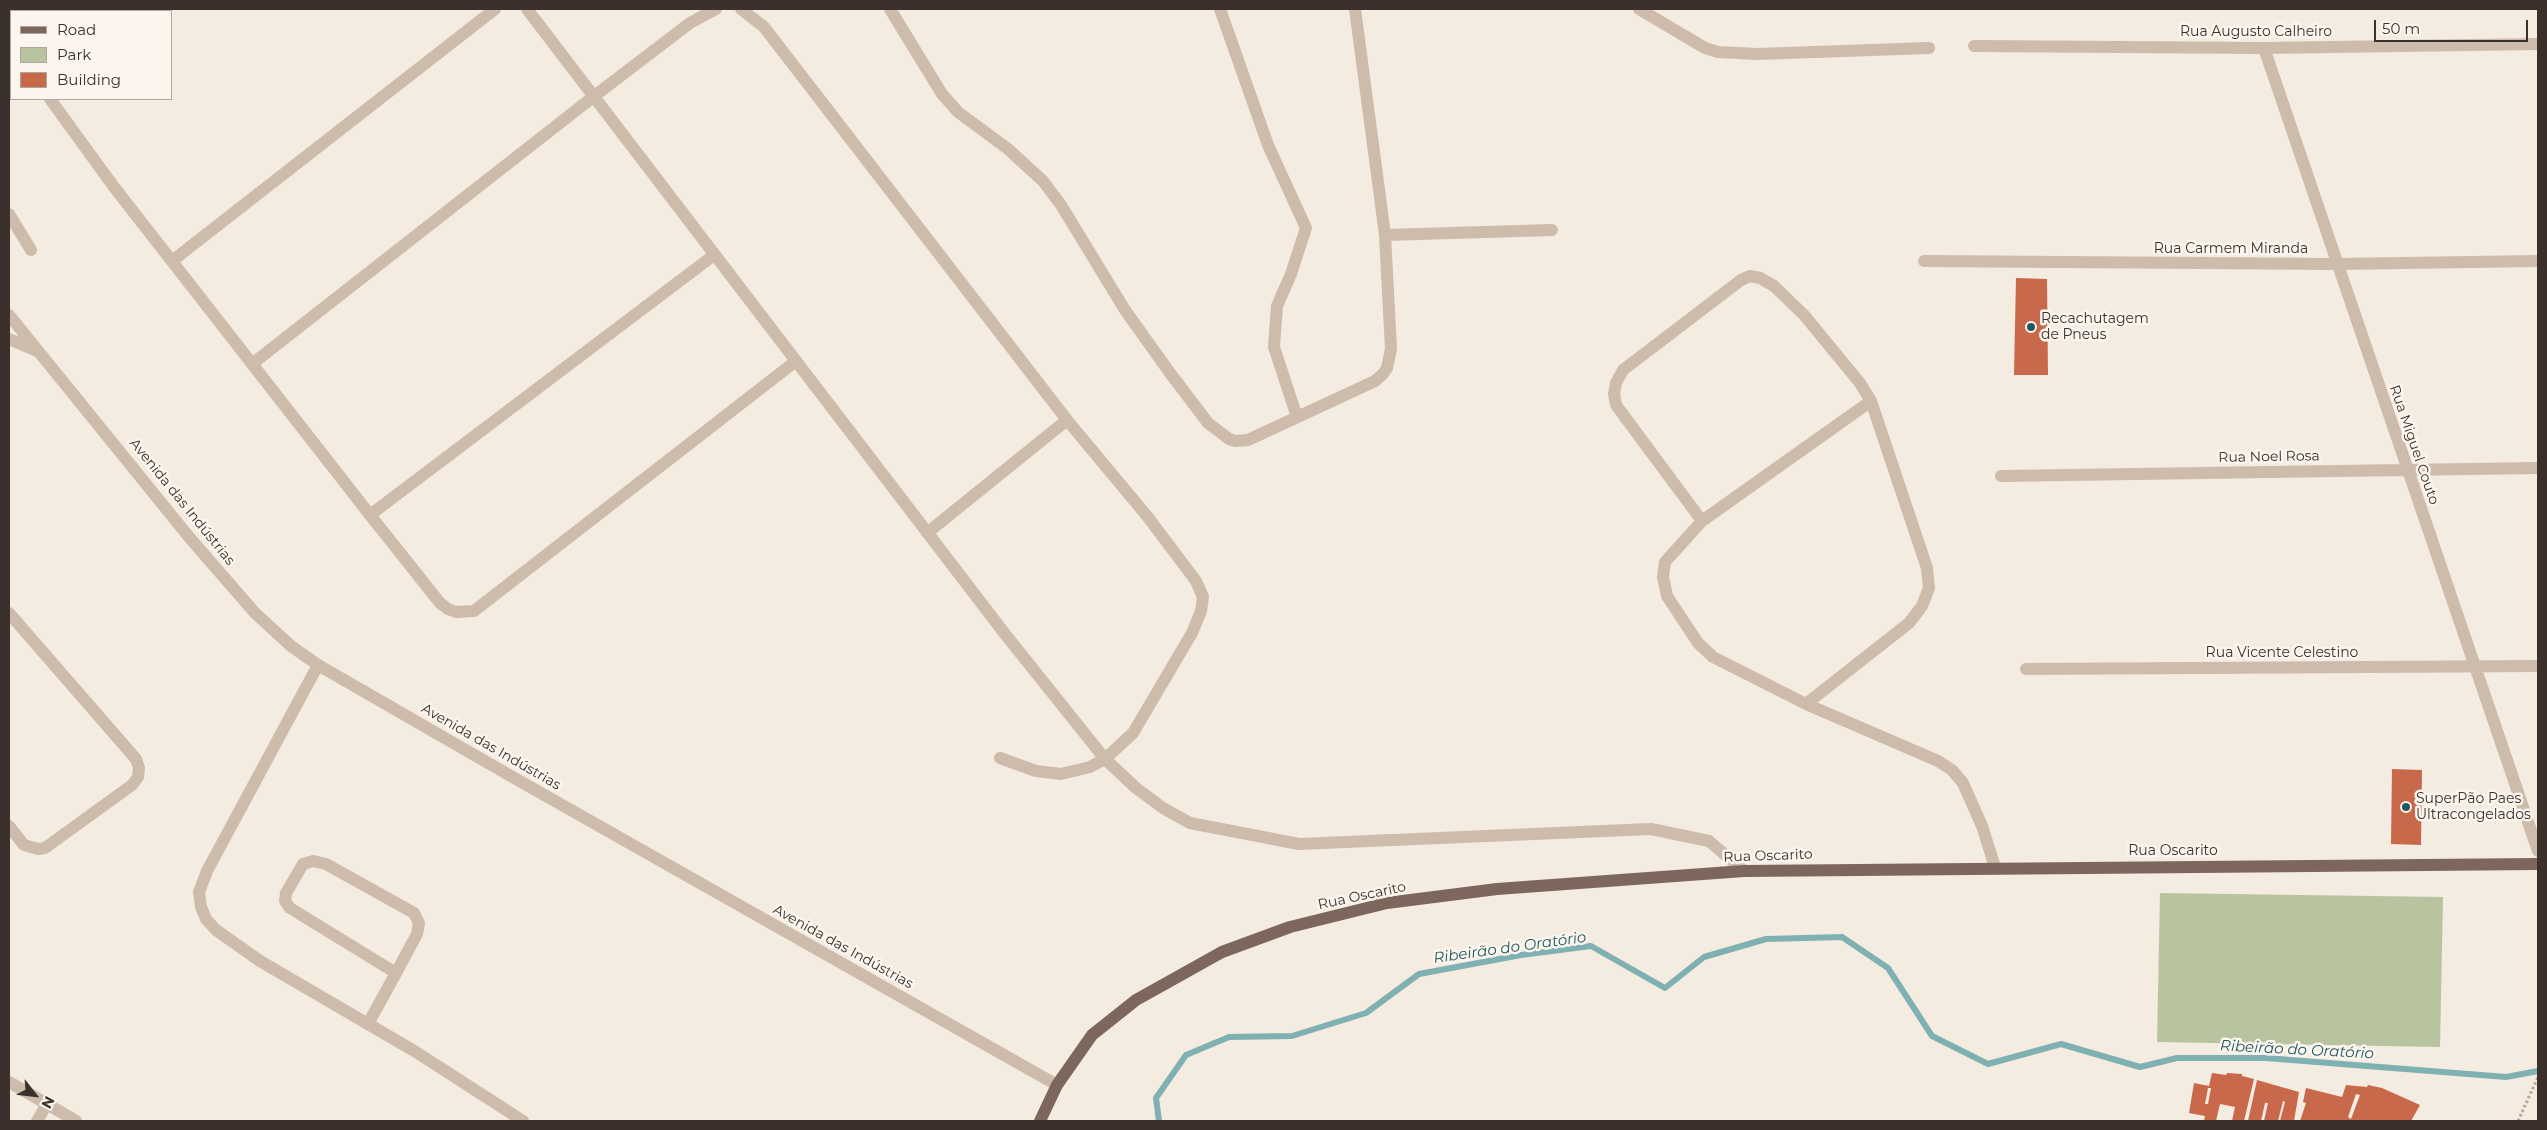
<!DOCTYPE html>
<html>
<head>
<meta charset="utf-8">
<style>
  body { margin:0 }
  #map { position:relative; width:2547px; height:1130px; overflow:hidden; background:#f4ebe1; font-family:Montserrat,sans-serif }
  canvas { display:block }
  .frame { position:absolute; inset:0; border:10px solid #3b302b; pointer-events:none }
  .legend { position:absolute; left:10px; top:10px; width:162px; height:90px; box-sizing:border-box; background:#fbf5ee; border:1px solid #aea6a0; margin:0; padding:6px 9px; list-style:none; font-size:15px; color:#3b302b }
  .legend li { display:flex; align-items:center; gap:10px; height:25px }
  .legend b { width:25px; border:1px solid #aea6a0 }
  .north { position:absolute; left:10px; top:1070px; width:50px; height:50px; -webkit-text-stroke:4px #fbf5ee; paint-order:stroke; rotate:119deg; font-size:14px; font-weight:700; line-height:20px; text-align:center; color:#3b302b }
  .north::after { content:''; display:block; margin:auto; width:18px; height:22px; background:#3b302b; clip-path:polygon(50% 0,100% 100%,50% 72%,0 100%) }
  .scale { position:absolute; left:2374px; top:20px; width:154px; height:22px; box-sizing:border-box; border:2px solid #3b302b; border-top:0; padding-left:6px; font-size:15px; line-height:18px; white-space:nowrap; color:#3b302b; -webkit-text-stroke:4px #fbf5ee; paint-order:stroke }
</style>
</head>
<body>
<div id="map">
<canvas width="2547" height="1130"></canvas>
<div class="frame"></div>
<ul class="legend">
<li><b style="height:6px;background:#7d675c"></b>Road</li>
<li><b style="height:14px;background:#b8c4a0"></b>Park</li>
<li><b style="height:14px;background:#c8694b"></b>Building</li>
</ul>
<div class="north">N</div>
<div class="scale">50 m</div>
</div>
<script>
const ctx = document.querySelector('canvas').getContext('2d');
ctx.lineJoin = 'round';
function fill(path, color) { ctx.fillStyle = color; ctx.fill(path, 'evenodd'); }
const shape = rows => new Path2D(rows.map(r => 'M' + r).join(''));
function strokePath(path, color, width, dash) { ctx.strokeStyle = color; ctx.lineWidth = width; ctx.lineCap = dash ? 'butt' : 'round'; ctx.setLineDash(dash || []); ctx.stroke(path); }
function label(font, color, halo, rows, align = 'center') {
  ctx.font = font + ' Montserrat,sans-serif'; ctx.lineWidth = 5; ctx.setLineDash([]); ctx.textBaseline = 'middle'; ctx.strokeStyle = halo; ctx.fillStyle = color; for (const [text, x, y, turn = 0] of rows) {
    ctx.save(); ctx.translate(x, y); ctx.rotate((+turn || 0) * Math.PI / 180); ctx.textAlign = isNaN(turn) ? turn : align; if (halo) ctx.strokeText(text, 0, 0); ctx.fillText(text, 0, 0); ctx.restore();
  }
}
const green = shape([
  [2160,893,2443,897,2440,1047,2157,1042]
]);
const stream = shape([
  [1159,1121,1156,1098,1186,1055,1229,1037,1292,1036,1366,1013,1419,974,1521,955,1591,946,1665,988,1704,957,1766,939,1842,937,1888,968,1932,1036,1988,1064,2061,1044,2140,1067,2177,1058,2266,1058,2506,1077,2538,1071]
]);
const building = shape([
  [2016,278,2047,279,2048,375,2014,375],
  [2392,769,2422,770,2421,845,2391,844],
  [2212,1073,2226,1075,2227,1073,2242,1074,2242,1076,2254,1079,2244,1121,2232,1121,2235,1107,2220,1104,2216,1121,2204,1121,2205,1116,2189,1113,2194,1083,2209,1086],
  [2208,1088,2211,1088,2208,1104,2205,1104],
  [2257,1080,2299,1092,2294,1121,2280,1121,2285,1102,2283,1101,2278,1121,2264,1121,2268,1103,2265,1103,2261,1121,2248,1121],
  [2346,1085,2367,1087,2368,1085,2382,1088,2420,1105,2411,1121,2300,1121,2306,1103,2303,1102,2306,1088,2342,1097],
  [2356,1094,2360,1095,2351,1119,2348,1117]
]);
const path = shape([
  [2518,1121,2538,1077]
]);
const minor = shape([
  [527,9,796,361],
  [741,9,764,27,1067,420,927,533],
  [890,9,942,94,958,112,1008,149,1043,181,1061,205,1125,310,1170,373,1208,423,1229,439,1235,441,1248,440,1375,381,1383,374,1387,368,1391,349,1385,235],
  [1220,9,1268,145,1306,228,1291,274,1277,306,1274,347,1297,417],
  [1355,9,1385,235,1552,230],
  [1639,9,1705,48,1718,52,1757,54,1929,48],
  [62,11,66,9],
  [1974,46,2264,48,2538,44],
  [2264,48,2538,851],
  [9,86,11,84],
  [50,99,114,187,370,515,440,603,448,609,456,612,474,611,796,361,1005,634,1105,759,1136,788,1163,808,1190,823,1299,844,1651,829,1709,841,1744,871],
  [9,214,31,250],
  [172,261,495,9],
  [1924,261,2337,264,2538,261],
  [9,315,189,537,255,613,291,646,318,665,516,779,1057,1085],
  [9,339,37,351],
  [252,364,593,97,690,23,716,9],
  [2001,476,2538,468],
  [370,515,714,255],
  [1702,521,1871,401],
  [9,613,136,759,139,768,138,777,132,785,45,848,38,849,24,845,9,826],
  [318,665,207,871,199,892,201,907,206,919,216,930,260,961,416,1052,523,1121],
  [2026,669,2538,666],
  [1806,704,1909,623,1922,606,1929,588,1927,568,1871,401,1860,383,1804,315,1774,286,1760,278,1750,276,1741,280,1623,370,1616,383,1614,394,1616,405,1702,521,1665,562,1663,577,1667,596,1698,643,1713,657,1806,704,1938,761,1952,770,1963,783,1982,826,1995,867],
  [1000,758,1036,771,1061,774,1090,767,1105,759,1133,733,1192,633,1201,611,1203,597,1196,581,1147,516,1067,420],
  [368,1024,396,973,417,934,419,923,414,913,326,864,313,861,303,864,286,893,285,901,290,908,396,973],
  [9,1082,47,1104],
  [37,1121,47,1104,76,1121]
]);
const major = shape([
  [1040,1121,1057,1085,1092,1035,1136,1000,1222,952,1290,927,1387,903,1497,889,1744,871,2538,864]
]);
const markers = [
  [2031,327,5,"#1f5a5e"],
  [2406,807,5,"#1f5a5e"]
];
const streetNames = [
  ["Rua Augusto Calheiro",2256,32],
  ["Rua Carmem Miranda",2231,249],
  ["Rua Miguel Couto",2414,445,71],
  ["Rua Noel Rosa",2269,457,-1],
  ["Avenida das Indústrias",182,502,51],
  ["Rua Vicente Celestino",2282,653],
  ["Avenida das Indústrias",491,747,30],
  ["Rua Oscarito",2173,851],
  ["Rua Oscarito",1768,856,-2],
  ["Rua Oscarito",1362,896,-12],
  ["Avenida das Indústrias",843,947,29]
];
const poiNames = [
  ["Recachutagem",2041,319],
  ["de Pneus",2041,335],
  ["SuperPão Paes",2416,799],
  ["Ultracongelados",2416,815]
];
const waterNames = [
  ["Ribeirão do Oratório",1510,948,-8],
  ["Ribeirão do Oratório",2297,1050,3]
];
fill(green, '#b8c4a0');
strokePath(stream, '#7fb0b2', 6);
fill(building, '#c8694b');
strokePath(path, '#b9a596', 3, [2.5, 2.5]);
strokePath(minor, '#cdbbac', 12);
strokePath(major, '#7d675c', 12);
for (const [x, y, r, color] of markers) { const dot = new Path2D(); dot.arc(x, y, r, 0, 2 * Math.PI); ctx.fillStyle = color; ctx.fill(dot); strokePath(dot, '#fbf5ee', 2); }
label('14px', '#3b302b', '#fbf5ee', streetNames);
label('14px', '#3b302b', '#fbf5ee', poiNames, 'left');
label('italic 15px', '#1f5a5e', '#fbf5ee', waterNames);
</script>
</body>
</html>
